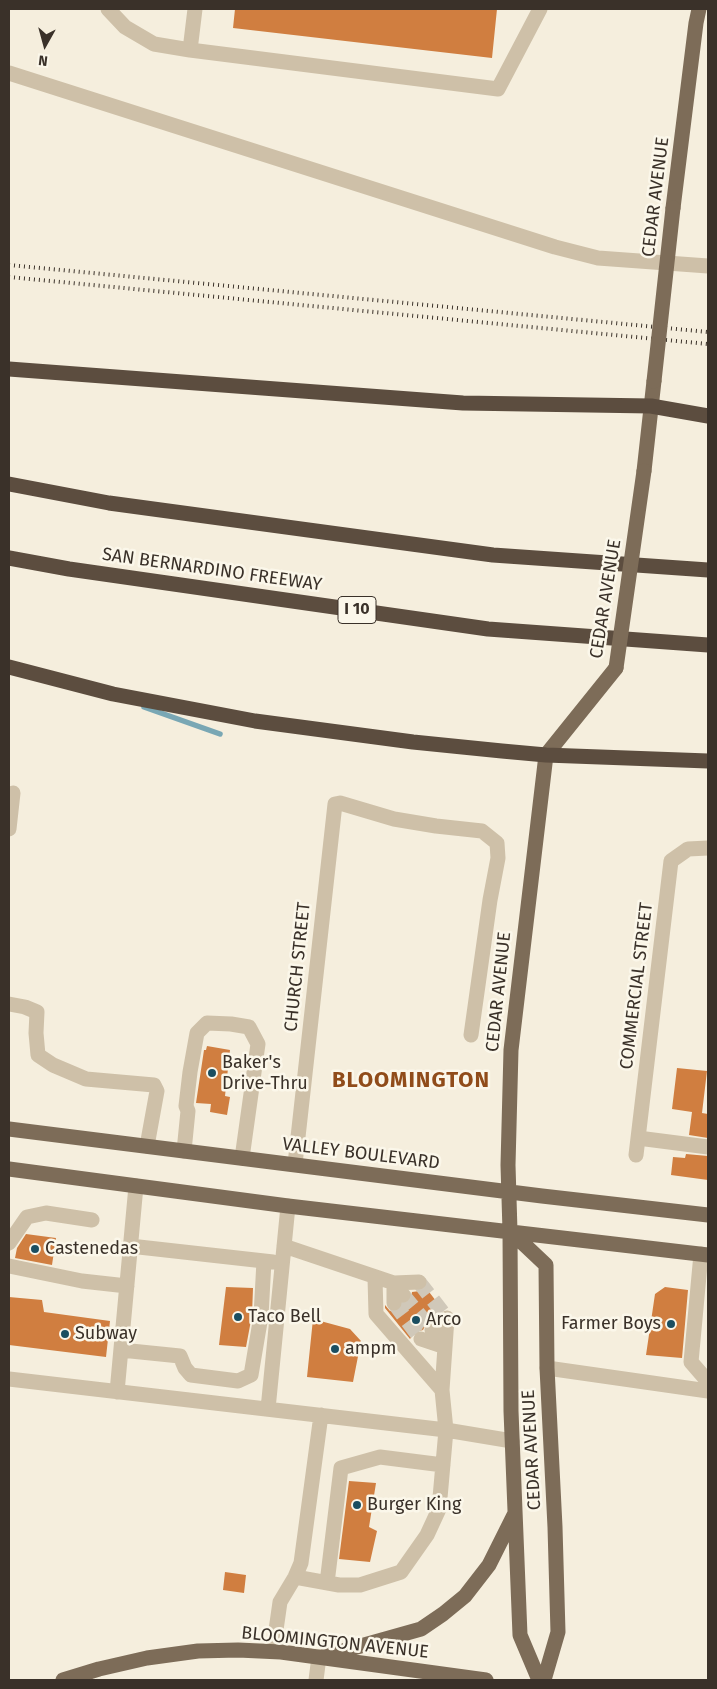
<!DOCTYPE html>
<html>
<head>
<meta charset="utf-8">
<style>
  body { margin:0 }
  #map { position:relative; width:717px; height:1689px; overflow:hidden; background:#f5eedd; font-family:"Fira Sans",sans-serif }
  canvas { display:block }
  .frame { position:absolute; inset:0; border:10px solid #3a3129; pointer-events:none }
  .north { position:absolute; left:20px; top:20px; width:50px; height:50px; -webkit-text-stroke:4px #fbf7ea; paint-order:stroke; rotate:187deg; font-size:14px; font-weight:700; line-height:20px; text-align:center; color:#3a3129 }
  .north::after { content:''; display:block; margin:auto; width:18px; height:22px; background:#3a3129; clip-path:polygon(50% 0,100% 100%,50% 72%,0 100%) }
</style>
</head>
<body>
<div id="map">
<canvas width="717" height="1689"></canvas>
<div class="frame"></div>
<div class="north">N</div>
</div>
<script>
const ctx = document.querySelector('canvas').getContext('2d');
ctx.lineJoin = 'round';
const shape = rows => new Path2D(rows.map(r => 'M' + r).join(''));
function strokePath(path, color, width, dash) { ctx.strokeStyle = color; ctx.lineWidth = width; ctx.lineCap = dash ? 'butt' : 'round'; ctx.setLineDash(dash || []); ctx.stroke(path); }
function fill(path, color) { ctx.fillStyle = color; ctx.fill(path, 'evenodd'); }
function label(font, color, halo, rows, align = 'center') {
  ctx.font = font + ' "Fira Sans",sans-serif'; ctx.lineWidth = 5; ctx.setLineDash([]); ctx.textBaseline = 'middle'; ctx.strokeStyle = halo; ctx.fillStyle = color; for (const [text, x, y, turn = 0] of rows) {
    ctx.save(); ctx.translate(x, y); ctx.rotate((+turn || 0) * Math.PI / 180); ctx.textAlign = isNaN(turn) ? turn : align; if (halo) ctx.strokeText(text, 0, 0); ctx.fillText(text, 0, 0); ctx.restore();
  }
}
const stream = shape([
  [144,707,220,734]
]);
const building = shape([
  [235,9,497,9,492,58,233,28],
  [207,1046,230,1050,225,1096,230,1097,227,1115,210,1112,211,1104,196,1103,204,1050,206,1050],
  [677,1068,707,1071,702,1113,708,1114,708,1138,689,1135,692,1112,672,1109],
  [686,1154,708,1156,708,1180,671,1175,673,1157,685,1158],
  [26,1234,56,1238,52,1265,15,1258,17,1248],
  [226,1287,253,1288,252,1315,246,1347,219,1345],
  [665,1287,688,1290,682,1358,646,1355,655,1294],
  [426,1288,443,1310,439,1313,438,1318,434,1321,427,1322,423,1330,415,1332,410,1339,385,1308,385,1305,390,1311,398,1311,403,1304,408,1303,411,1299,412,1292,420,1291],
  [9,1297,42,1300,44,1312,110,1321,106,1357,9,1345],
  [313,1319,350,1329,361,1341,353,1382,307,1377],
  [349,1481,376,1483,369,1527,377,1531,370,1562,339,1559],
  [225,1572,246,1575,244,1593,223,1590]
]);
const minorTunnel = shape([
  [419,1282,447,1318],
  [403,1295,432,1330],
  [394,1303,421,1339]
]);
const minor = shape([
  [108,9,125,27,154,44,190,50],
  [195,9,190,50,498,89,540,9],
  [9,73,555,247,598,258,708,266],
  [9,829,13,793],
  [9,1004,25,1007,37,1012,36,1033,38,1055,53,1065,86,1079,154,1085,157,1091,147,1146],
  [638,1138,708,1147],
  [184,1151,188,1111,186,1106,190,1072,197,1033,207,1023,231,1024,249,1027,258,1044,242,1158],
  [636,1155,671,861,688,849,708,848],
  [295,1164,335,804,340,803,394,819,436,826,482,831,497,843,498,858,490,900,471,1035],
  [9,1243,27,1217,46,1213,92,1220],
  [130,1246,273,1262],
  [284,1246,394,1283,403,1295],
  [701,1254,691,1362,704,1377,708,1379],
  [9,1266,82,1281,127,1286],
  [375,1278,376,1314,442,1390],
  [394,1303,394,1283,419,1282],
  [421,1339,445,1347,447,1318],
  [121,1350,180,1356,185,1368,191,1375,238,1381,251,1375,261,1316,264,1261],
  [547,1368,708,1391],
  [9,1379,446,1430,512,1441],
  [117,1392,136,1186],
  [268,1409,288,1206],
  [295,1577,339,1585,360,1585,401,1572,427,1535,439,1509,446,1430,442,1390,445,1347,432,1330],
  [327,1583,341,1468,380,1457,443,1465],
  [273,1651,280,1602,295,1577,301,1563,321,1415],
  [316,1680,319,1657]
]);
const major = shape([
  [673,208,696,23,699,9],
  [644,471,654,381],
  [9,1129,542,1196,708,1215],
  [9,1169,288,1206,708,1255],
  [510,1231,546,1265,547,1368,555,1527,558,1632,544,1680],
  [325,1656,421,1629,443,1614,465,1596,489,1565,515,1513],
  [63,1680,99,1669,147,1658,198,1651,238,1650,281,1652,486,1680],
  [539,1680,520,1635,511,1411,510,1231,508,1165,511,1050,546,755,616,668]
]);
const highway = shape([
  [9,369,463,403,651,406,708,416],
  [9,484,109,503,493,555,708,570],
  [9,558,69,569,488,629,708,645],
  [9,667,113,694,255,721,413,742,502,751,546,755,708,761]
]);
const rail = shape([
  [9,265,708,332],
  [9,277,708,344]
]);
const majorBridge = shape([
  [654,381,673,208],
  [616,668,644,471]
]);
const markers = [
  [212,1073,5,"#1a4e60"],
  [35,1249,5,"#1a4e60"],
  [238,1317,5,"#1a4e60"],
  [416,1320,5,"#1a4e60"],
  [671,1324,5,"#1a4e60"],
  [65,1334,5,"#1a4e60"],
  [335,1349,5,"#1a4e60"],
  [357,1505,5,"#1a4e60"]
];
const shields = [
  [357,610,38]
];
const shieldNames = [
  ["I 10",357,610]
];
const streetNames = [
  ["CEDAR AVENUE",656,197,-83],
  ["SAN BERNARDINO FREEWAY",212,570,8],
  ["CEDAR AVENUE",606,599,-81],
  ["CHURCH STREET",298,967,-84],
  ["COMMERCIAL STREET",637,986,-83],
  ["CEDAR AVENUE",499,992,-84],
  ["VALLEY BOULEVARD",361,1154,7],
  ["CEDAR AVENUE",532,1450,-93],
  ["BLOOMINGTON AVENUE",335,1643,6]
];
const poiNames = [
  ["Baker's",222,1063],
  ["Drive-Thru",222,1084],
  ["Castenedas",45,1249],
  ["Taco Bell",248,1317],
  ["Arco",426,1320],
  ["Farmer Boys",661,1324,"right"],
  ["Subway",75,1334],
  ["ampm",345,1349],
  ["Burger King",367,1505]
];
const districtNames = [
  ["BLOOMINGTON",411,1081]
];
strokePath(stream, '#79a7b4', 5.5);
fill(building, '#d07e40');
strokePath(minorTunnel, '#d0c8b9', 15, [15, 8]);
strokePath(minor, '#cec0a8', 15);
strokePath(major, '#7d6c58', 15);
strokePath(highway, '#5c4d3f', 15);
strokePath(rail, '#3a3129', 4, [1, 4]);
strokePath(majorBridge, '#7d6c58', 15);
for (const [x, y, r, color] of markers) { const dot = new Path2D(); dot.arc(x, y, r, 0, 2 * Math.PI); ctx.fillStyle = color; ctx.fill(dot); strokePath(dot, '#fbf7ea', 2); }
for (const [x, y, w] of shields) { const box = new Path2D(); box.roundRect(x - w / 2, y - 13.5, w, 27, 4); ctx.fillStyle = '#fbf7ea'; ctx.fill(box); strokePath(box, '#3a3129', 1); }
label('bold 16px', '#3a3129', null, shieldNames);
label('18px', '#3a3129', '#fbf7ea', streetNames);
label('18px', '#3a3129', '#fbf7ea', poiNames, 'left');
ctx.letterSpacing = '1px';
label('bold 22px', '#904c1a', '#fbf7ea', districtNames);
ctx.letterSpacing = '0px';
</script>
</body>
</html>
